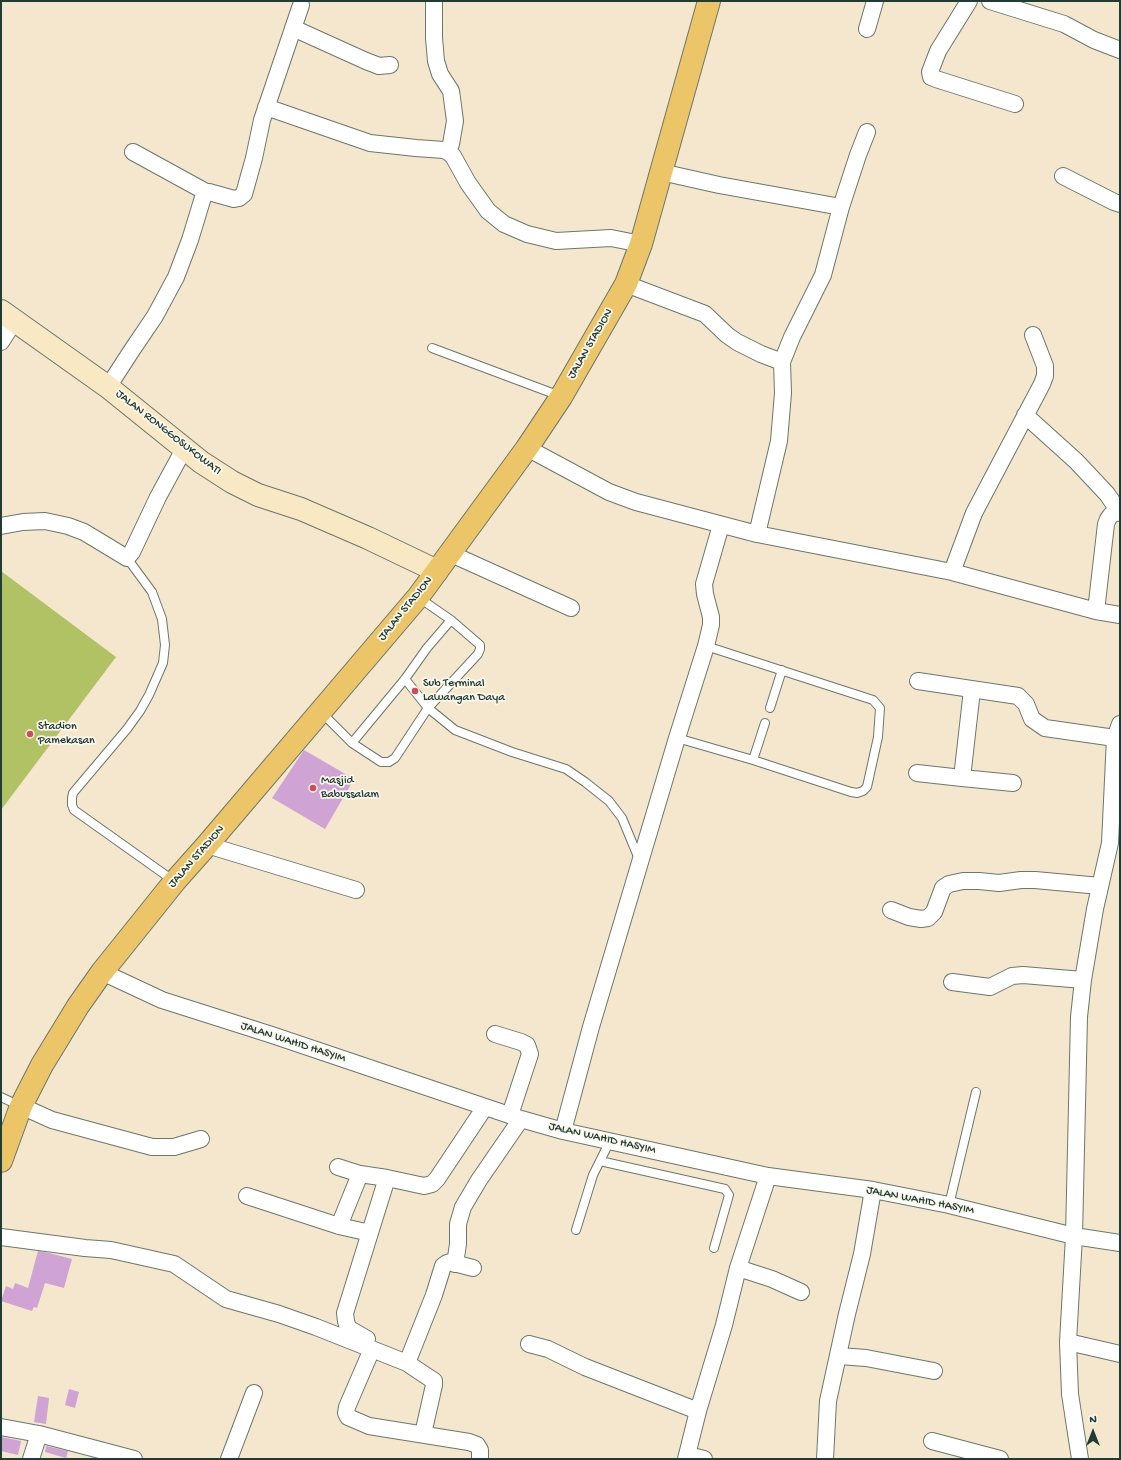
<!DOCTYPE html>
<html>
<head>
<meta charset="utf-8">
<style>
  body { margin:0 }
  #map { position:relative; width:1121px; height:1460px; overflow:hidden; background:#f4e7ce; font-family:"Gochi Hand",sans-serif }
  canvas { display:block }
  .frame { position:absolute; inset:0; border:2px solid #1f3d34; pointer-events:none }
  .north { position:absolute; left:1073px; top:1412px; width:40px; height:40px; -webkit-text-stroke:3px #fbf7ec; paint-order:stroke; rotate:0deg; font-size:11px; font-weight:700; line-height:16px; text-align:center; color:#1f3d34 }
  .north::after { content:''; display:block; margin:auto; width:14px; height:18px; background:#1f3d34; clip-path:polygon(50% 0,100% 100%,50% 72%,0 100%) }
</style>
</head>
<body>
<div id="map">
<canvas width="1121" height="1460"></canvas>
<div class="frame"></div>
<div class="north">N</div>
</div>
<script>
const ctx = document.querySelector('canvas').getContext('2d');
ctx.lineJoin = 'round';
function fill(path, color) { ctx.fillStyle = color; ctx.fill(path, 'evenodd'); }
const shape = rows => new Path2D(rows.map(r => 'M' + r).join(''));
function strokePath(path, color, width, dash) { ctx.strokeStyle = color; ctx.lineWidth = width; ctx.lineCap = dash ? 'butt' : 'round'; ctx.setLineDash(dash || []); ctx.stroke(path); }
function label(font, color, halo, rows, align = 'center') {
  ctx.font = font + ' "Gochi Hand",sans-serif'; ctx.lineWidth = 3.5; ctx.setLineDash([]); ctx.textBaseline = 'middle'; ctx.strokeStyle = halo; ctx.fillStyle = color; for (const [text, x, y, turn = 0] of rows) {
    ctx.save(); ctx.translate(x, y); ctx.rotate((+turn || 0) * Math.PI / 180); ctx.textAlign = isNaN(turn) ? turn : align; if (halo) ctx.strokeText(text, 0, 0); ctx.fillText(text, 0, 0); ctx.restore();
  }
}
const green = shape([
  [1,571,116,657,1,810]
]);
const building = shape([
  [304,750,354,779,325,829,272,798],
  [38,1251,49,1253,72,1259,64,1288,45,1283,37,1308,34,1307,32,1311,1,1301,6,1286,13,1289,15,1283,28,1288],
  [69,1389,79,1392,75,1408,65,1405],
  [38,1396,49,1398,46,1424,34,1422],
  [1,1437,21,1441,18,1455,1,1451],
  [46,1446,68,1451,66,1458,45,1452]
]);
const service = shape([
  [432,348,560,396],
  [127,558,152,592,162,619,165,645,163,663,149,695,140,711,127,729,73,793,72,798,72,805,74,810,174,881],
  [405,679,428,708,455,730,512,752,566,769,585,782,609,801,622,818,639,859],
  [770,708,782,670],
  [321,712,352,743,381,762,389,762,395,758,428,708,478,654,480,649,480,645,451,620,418,597],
  [677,738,753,760,851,792,857,793,863,791,867,787,878,737,880,708,873,700,706,646],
  [352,743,405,679,427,648,451,620],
  [753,760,765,723],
  [1,1097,20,1106],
  [600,1161,725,1189,729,1195,727,1202,714,1248],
  [949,1205,976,1092],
  [576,1230,593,1175,610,1141]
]);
const minor = shape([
  [434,1,434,38,436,61,440,74,451,91,452,98,455,121,451,144,448,152],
  [969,1,938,51,930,72,931,77,936,79,1015,104],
  [990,1,1064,24,1094,40,1120,50],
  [293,28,366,61,379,66,390,65],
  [867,29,875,1],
  [266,107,370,143,416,148,444,150,448,152,453,156,468,183,488,211,504,224,527,234,556,241,611,238,641,244],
  [133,152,206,192],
  [661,172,719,185,841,207],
  [1063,176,1114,202,1120,204],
  [626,284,705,314,727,335,737,342,761,354,782,362],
  [1,342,15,320],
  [108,387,132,350,155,316,176,277,190,240,204,194,209,192,234,199,239,198,244,194,254,158,262,120,301,5],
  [1025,415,1076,461,1107,494,1120,513],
  [527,448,609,492,636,502,757,534,952,572,1096,611,1120,615],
  [1,526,23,522,45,521,68,526,84,532,127,558,132,552,158,497,184,449],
  [757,534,779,441,783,393,782,362,792,337,823,275,841,207,858,155,867,132],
  [449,553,571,608],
  [952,572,974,513,1042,384,1045,376,1045,366,1033,335],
  [1096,611,1106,524,1108,519,1111,515,1119,511],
  [918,681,1018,696,1026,704,1032,719,1045,728,1115,738],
  [917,773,962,778,972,690],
  [962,778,1013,783],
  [207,845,356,890],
  [891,910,909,917,921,919,928,918,934,912,943,888,949,884,963,881,979,881,999,883,1021,880,1035,880,1100,886],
  [102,972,162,1000,272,1035,521,1119,563,1131,768,1176,873,1190,949,1205,1074,1236,1120,1243],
  [952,982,990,987,1012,976,1023,975,1083,980],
  [495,1034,521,1042,527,1045,530,1054,510,1115],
  [21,1106,52,1120,152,1147,174,1147,201,1139],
  [563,1131,591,1027,677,738,706,646,711,625,711,617,705,594,704,584,721,525],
  [338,1167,360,1174,387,1178],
  [247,1196,339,1226,370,1233],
  [339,1226,360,1174],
  [1,1237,85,1248,111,1250,174,1264,226,1299,279,1314,316,1327,407,1363,434,1381,434,1385,423,1434],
  [455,1264,458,1244,458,1224,463,1207,479,1180,521,1119],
  [738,1268,772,1279,801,1292],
  [367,1339,348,1328,346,1321,345,1313,387,1178,424,1186,432,1184,437,1179,485,1107],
  [1068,1342,1120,1354],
  [529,1344,548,1349,585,1367,698,1411],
  [372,1349,347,1407,346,1413,348,1417,369,1426,469,1442,477,1445,480,1450,480,1459],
  [839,1356,866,1358,934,1371],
  [407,1363,434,1295,443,1266,447,1263,450,1262,473,1268],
  [1,1427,39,1434,134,1459],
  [932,1441,1000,1459],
  [688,1455,704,1459],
  [31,1459,39,1434],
  [229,1459,254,1393],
  [686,1459,698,1411,724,1325,738,1268,768,1176],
  [825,1459,828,1401,847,1314,862,1254,873,1190],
  [1080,1459,1070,1394,1068,1342,1074,1236,1079,1017,1083,980,1095,909,1110,843,1115,738,1120,724]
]);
const secondary = shape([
  [1,311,108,387,201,462,232,482,258,495,301,509,368,538,437,571]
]);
const primary = shape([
  [1,1161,21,1106,42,1065,78,1006,102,972,175,881,207,845,418,597,527,448,561,397,626,284,641,244,709,1]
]);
const markers = [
  [415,691,4,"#d1495b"],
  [30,734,4,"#d1495b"],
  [313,788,4,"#d1495b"]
];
const streetNames = [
  ["JALAN STADION",591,344,-60],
  ["JALAN RONGGOSUKOWATI",168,433,38],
  ["JALAN STADION",406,609,-51],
  ["JALAN STADION",197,857,-49],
  ["JALAN WAHID HASYIM",293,1043,18],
  ["JALAN WAHID HASYIM",602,1139,13],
  ["JALAN WAHID HASYIM",920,1201,11]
];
const poiNames = [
  ["Sub Terminal",423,684],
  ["Lawangan Daya",423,698],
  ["Stadion",38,727],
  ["Pamekasan",38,741],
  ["Masjid",321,781],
  ["Babussalam",321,795]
];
fill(green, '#b1c265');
fill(building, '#cfa3d4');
strokePath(service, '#6a786a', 10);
strokePath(minor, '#6a786a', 18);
strokePath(secondary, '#6a786a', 24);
strokePath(primary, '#6a786a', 24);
strokePath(service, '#fff', 8);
strokePath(minor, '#fff', 16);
strokePath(secondary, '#f8e8c3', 22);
strokePath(primary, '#edc569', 22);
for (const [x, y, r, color] of markers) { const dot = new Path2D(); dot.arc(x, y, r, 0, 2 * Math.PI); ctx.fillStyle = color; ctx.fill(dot); strokePath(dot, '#fbf7ec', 1.5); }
label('12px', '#1f3d34', '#fbf7ec', streetNames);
label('12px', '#1f3d34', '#fbf7ec', poiNames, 'left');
</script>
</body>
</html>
